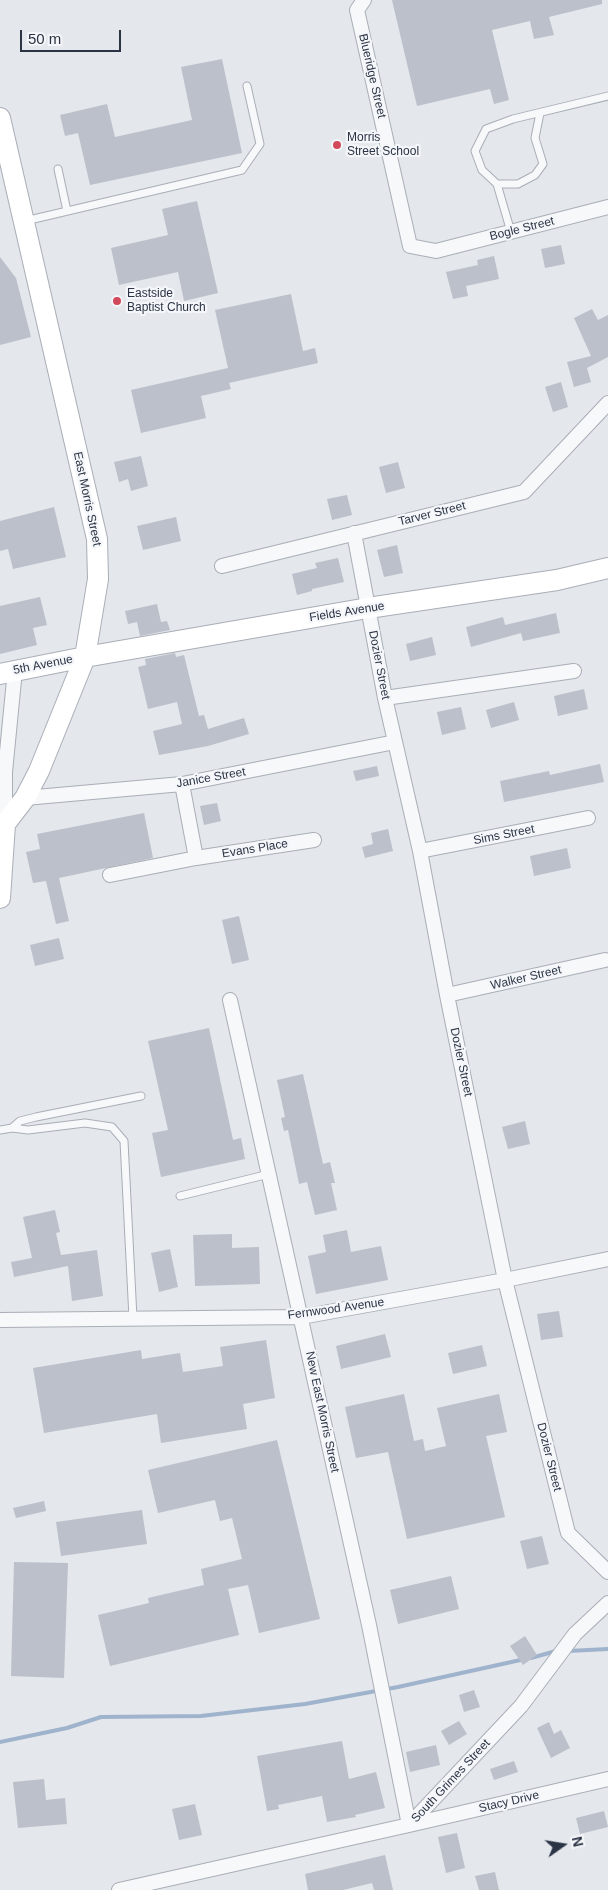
<!DOCTYPE html>
<html>
<head>
<meta charset="utf-8">
<style>
  body { margin:0 }
  #map { position:relative; width:608px; height:1890px; overflow:hidden; background:#e4e7ec; font-family:Arial,sans-serif }
  canvas { display:block }
  .north { position:absolute; left:538px; top:1820px; width:50px; height:50px; -webkit-text-stroke:4px #f4f6f9; paint-order:stroke; rotate:77deg; font-size:14px; font-weight:700; line-height:20px; text-align:center; color:#2b3445 }
  .north::after { content:''; display:block; margin:auto; width:18px; height:22px; background:#2b3445; clip-path:polygon(50% 0,100% 100%,50% 72%,0 100%) }
  .scale { position:absolute; left:20px; top:30px; width:101px; height:22px; box-sizing:border-box; border:2px solid #2b3445; border-top:0; padding-left:6px; font-size:15px; line-height:18px; white-space:nowrap; color:#2b3445; -webkit-text-stroke:4px #f4f6f9; paint-order:stroke }
</style>
</head>
<body>
<div id="map">
<canvas width="608" height="1890"></canvas>
<div class="north">N</div>
<div class="scale">50 m</div>
</div>
<script>
const ctx = document.querySelector('canvas').getContext('2d');
ctx.lineJoin = 'round';
const shape = rows => new Path2D(rows.map(r => 'M' + r).join(''));
function strokePath(path, color, width, dash) { ctx.strokeStyle = color; ctx.lineWidth = width; ctx.lineCap = dash ? 'butt' : 'round'; ctx.setLineDash(dash || []); ctx.stroke(path); }
function fill(path, color) { ctx.fillStyle = color; ctx.fill(path, 'evenodd'); }
function label(font, color, halo, rows, align = 'center') {
  ctx.font = font + ' Arial,sans-serif'; ctx.lineWidth = 4.5; ctx.setLineDash([]); ctx.textBaseline = 'middle'; ctx.strokeStyle = halo; ctx.fillStyle = color; for (const [text, x, y, turn = 0] of rows) {
    ctx.save(); ctx.translate(x, y); ctx.rotate((+turn || 0) * Math.PI / 180); ctx.textAlign = isNaN(turn) ? turn : align; if (halo) ctx.strokeText(text, 0, 0); ctx.fillText(text, 0, 0); ctx.restore();
  }
}
const stream = shape([
  [568,1651,608,1649],
  [531,1658,556,1651],
  [0,1742,67,1728,101,1717,201,1716,305,1704,398,1687,525,1659]
]);
const building = shape([
  [392,0,602,0,602,4,549,17,554,35,534,39,530,21,492,30,509,100,494,104,490,89,417,106],
  [222,59,242,153,90,185,78,133,65,136,60,115,107,104,115,137,192,120,181,67],
  [197,201,218,293,184,301,178,272,119,285,111,248,168,235,162,209],
  [561,245,565,264,545,268,541,249],
  [494,256,499,279,466,286,468,296,453,299,446,272,478,265,477,260],
  [0,257,16,278,31,337,0,345],
  [291,294,303,351,315,348,318,363,229,383,231,389,201,396,206,418,141,433,131,390,228,368,215,310],
  [592,309,598,320,608,315,608,357,587,368,591,382,574,387,567,362,591,356,574,318],
  [561,382,568,407,553,412,545,387],
  [141,456,148,486,131,491,128,479,119,482,114,462],
  [398,462,405,488,386,493,379,467],
  [347,495,352,515,332,520,327,499],
  [54,507,66,557,13,569,8,549,0,551,0,521],
  [176,517,181,541,143,550,137,526],
  [397,545,403,573,384,577,377,550],
  [338,558,344,582,312,589,312,591,297,595,292,574,317,568,315,563],
  [40,597,47,625,33,628,37,645,0,654,0,606],
  [157,604,161,622,167,621,170,630,140,636,137,622,128,624,125,611],
  [556,613,560,633,523,641,521,633,471,647,466,627,503,617,505,625],
  [432,637,436,655,410,661,406,644],
  [175,653,176,657,184,655,199,716,204,715,208,729,244,718,249,734,208,746,159,755,153,731,182,724,177,702,148,709,138,667,146,665,145,659],
  [584,689,588,709,558,716,554,696],
  [514,702,519,720,491,728,486,710],
  [461,707,466,729,442,735,437,712],
  [600,764,604,782,504,802,500,781,549,771,550,775],
  [377,766,379,776,356,781,353,771],
  [217,803,221,821,204,825,200,806],
  [144,813,153,858,59,878,69,921,56,924,46,881,33,883,26,852,40,849,37,834],
  [388,829,393,851,365,858,362,847,373,844,371,833],
  [567,848,571,868,534,876,530,856],
  [239,916,249,960,232,964,222,920],
  [59,938,64,959,35,966,30,945],
  [209,1028,233,1140,241,1138,245,1159,161,1177,152,1133,168,1130,148,1041],
  [303,1074,323,1164,330,1162,335,1183,331,1183,337,1210,315,1215,307,1182,299,1184,288,1130,284,1131,281,1118,285,1117,277,1080],
  [525,1121,530,1144,508,1149,502,1127],
  [55,1210,60,1232,56,1233,61,1255,97,1250,103,1296,72,1301,68,1266,14,1277,11,1262,32,1258,23,1217],
  [347,1230,351,1252,381,1246,388,1280,316,1294,308,1256,326,1252,323,1235],
  [232,1234,232,1248,259,1247,260,1284,195,1286,193,1235],
  [170,1249,178,1287,159,1292,151,1253],
  [559,1311,563,1337,541,1340,537,1314],
  [385,1334,391,1357,341,1369,336,1346],
  [266,1340,275,1398,243,1404,247,1429,161,1443,157,1414,44,1433,33,1368,141,1350,142,1359,180,1353,183,1372,223,1366,220,1347],
  [482,1345,487,1366,453,1374,448,1353],
  [404,1394,414,1441,423,1439,425,1451,446,1446,437,1408,499,1394,507,1432,486,1436,505,1517,407,1539,388,1452,356,1458,345,1407],
  [277,1440,320,1619,259,1633,248,1585,228,1589,239,1635,110,1666,98,1615,149,1603,148,1598,204,1585,201,1569,242,1559,232,1518,220,1521,215,1500,158,1513,148,1470],
  [44,1501,46,1511,16,1518,13,1508],
  [142,1510,147,1544,61,1556,56,1522],
  [542,1536,549,1564,527,1569,520,1541],
  [14,1562,68,1563,64,1678,11,1676],
  [451,1576,459,1609,398,1624,390,1590],
  [525,1636,537,1655,523,1665,510,1646],
  [474,1690,480,1707,464,1712,459,1695],
  [459,1721,467,1734,449,1745,441,1731],
  [549,1722,554,1734,561,1730,570,1748,551,1758,537,1728],
  [342,1741,349,1779,376,1772,385,1808,355,1815,356,1817,327,1822,322,1796,278,1805,279,1809,267,1811,257,1756],
  [436,1745,440,1765,410,1772,406,1752],
  [514,1761,518,1772,494,1780,490,1769],
  [44,1779,46,1800,65,1798,67,1824,18,1828,13,1782],
  [195,1804,202,1835,179,1840,172,1809],
  [604,1811,608,1827,580,1834,576,1818],
  [457,1833,465,1868,446,1873,438,1837],
  [385,1855,393,1890,374,1890,372,1883,343,1890,308,1890,305,1874],
  [495,1872,499,1890,479,1890,475,1876]
]);
const lane = shape([
  [540,113,535,138,543,164,535,175,518,184,497,184,482,170,475,151,486,129,513,119,608,96],
  [58,169,67,211],
  [497,184,511,232],
  [25,221,242,170,260,144,247,86],
  [12,1128,20,1121,36,1117,141,1096],
  [0,1130,12,1128,28,1130,85,1123,112,1127,124,1141,133,1318],
  [180,1196,269,1174]
]);
const street = shape([
  [364,0,357,10,410,246,436,251,608,207],
  [354,533,385,698,420,851,447,995,505,1280,568,1533,608,1572],
  [222,566,524,492,608,403],
  [385,698,574,671],
  [182,784,196,858],
  [25,798,182,784,395,742],
  [5,824,5,772,15,670],
  [420,851,588,818],
  [110,875,196,858,314,840],
  [447,995,605,960],
  [230,1000,369,1625,409,1825,608,1779],
  [0,1320,301,1317,505,1280,608,1259],
  [119,1890,409,1825,521,1706,575,1634,608,1603]
]);
const secondary = shape([
  [0,118,97,539,98,579,85,657,39,771,25,798,5,824,0,898],
  [0,674,85,657,368,608,557,580,608,568]
]);
const markers = [
  [337,145,5,"#d1495b"],
  [117,301,5,"#d1495b"]
];
const streetNames = [
  ["Blueridge Street",372,76,77],
  ["Bogle Street",522,229,-14],
  ["East Morris Street",87,499,78],
  ["Tarver Street",432,514,-14],
  ["Fields Avenue",347,612,-9],
  ["5th Avenue",43,665,-11],
  ["Dozier Street",379,665,79],
  ["Janice Street",211,778,-10],
  ["Sims Street",504,835,-11],
  ["Evans Place",255,849,-9],
  ["Walker Street",526,978,-13],
  ["Dozier Street",461,1062,78],
  ["Fernwood Avenue",336,1309,-8],
  ["New East Morris Street",322,1412,78],
  ["Dozier Street",549,1457,76],
  ["South Grimes Street",451,1781,-47],
  ["Stacy Drive",509,1802,-13]
];
const poiNames = [
  ["Morris",347,138],
  ["Street School",347,152],
  ["Eastside",127,294],
  ["Baptist Church",127,308]
];
strokePath(stream, '#9fb4cc', 4);
fill(building, '#bbc0ca');
strokePath(lane, '#a9aeb7', 9);
strokePath(street, '#a9aeb7', 16);
strokePath(secondary, '#a9aeb7', 22);
strokePath(lane, '#f7f8fa', 7);
strokePath(street, '#f7f8fa', 14);
strokePath(secondary, '#fff', 20);
for (const [x, y, r, color] of markers) { const dot = new Path2D(); dot.arc(x, y, r, 0, 2 * Math.PI); ctx.fillStyle = color; ctx.fill(dot); strokePath(dot, '#f4f6f9', 2); }
label('12px', '#2b3445', '#f4f6f9', streetNames);
label('12px', '#2b3445', '#f4f6f9', poiNames, 'left');
</script>
</body>
</html>
